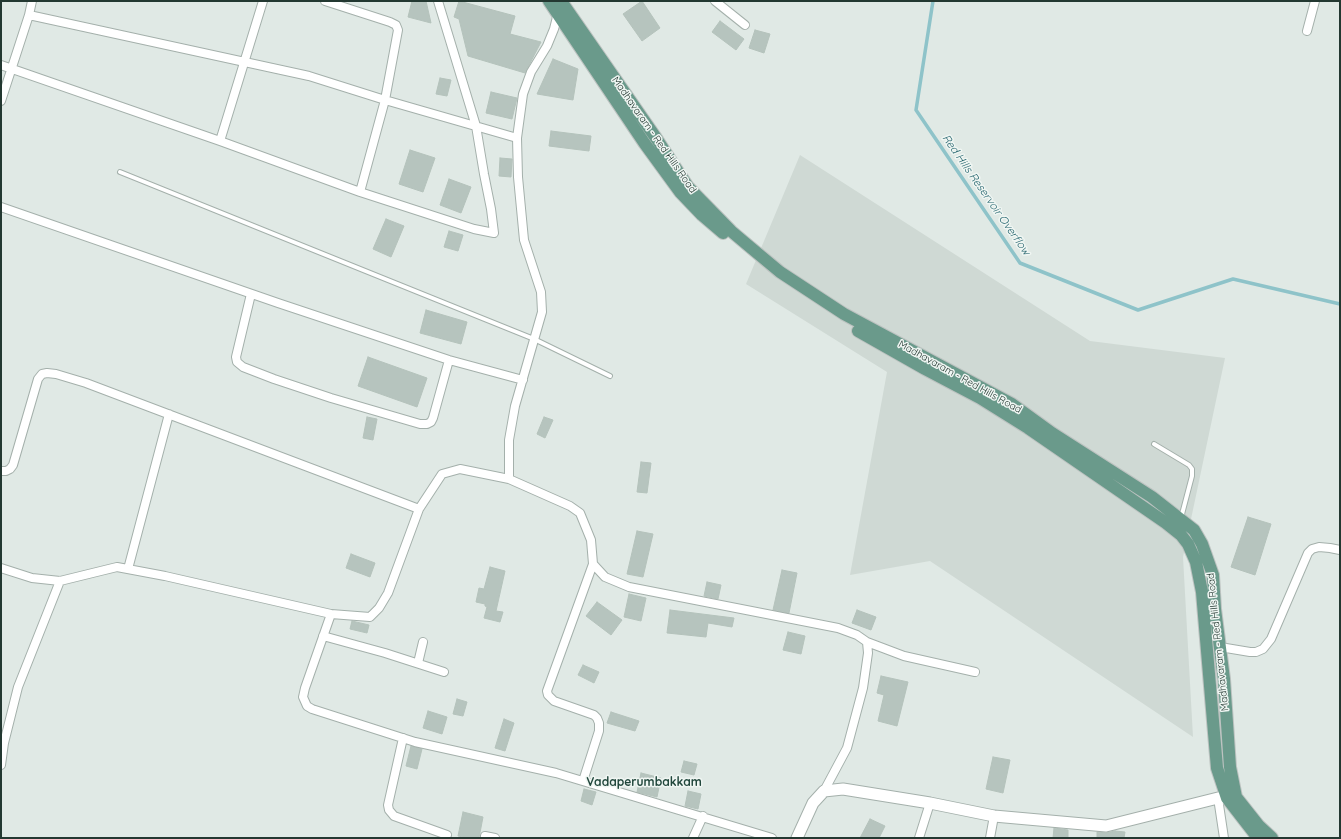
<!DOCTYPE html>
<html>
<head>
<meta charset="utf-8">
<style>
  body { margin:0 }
  #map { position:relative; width:1341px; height:839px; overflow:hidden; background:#e0e9e5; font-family:Quicksand,sans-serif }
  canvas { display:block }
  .frame { position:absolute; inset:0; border:2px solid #233831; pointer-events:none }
</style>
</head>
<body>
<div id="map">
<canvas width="1341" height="839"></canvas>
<div class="frame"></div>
</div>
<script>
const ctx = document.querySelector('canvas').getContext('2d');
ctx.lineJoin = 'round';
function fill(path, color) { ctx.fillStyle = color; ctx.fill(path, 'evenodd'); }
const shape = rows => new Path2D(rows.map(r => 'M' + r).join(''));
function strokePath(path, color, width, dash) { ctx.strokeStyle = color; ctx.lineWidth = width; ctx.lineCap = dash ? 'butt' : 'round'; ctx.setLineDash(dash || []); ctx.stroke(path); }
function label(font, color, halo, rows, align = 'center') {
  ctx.font = font + ' Quicksand,sans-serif'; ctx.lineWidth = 3; ctx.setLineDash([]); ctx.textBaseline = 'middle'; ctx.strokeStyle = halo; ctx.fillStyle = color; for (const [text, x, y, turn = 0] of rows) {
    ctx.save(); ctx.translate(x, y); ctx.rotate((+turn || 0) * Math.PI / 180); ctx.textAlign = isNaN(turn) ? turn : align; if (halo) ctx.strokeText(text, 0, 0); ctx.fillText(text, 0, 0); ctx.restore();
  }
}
const built = shape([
  [800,155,1090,341,1225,358,1183,557,1193,737,930,561,850,575,887,372,746,284]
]);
const stream = shape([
  [933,1,916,110,1020,263,1138,310,1233,279,1340,304]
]);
const building = shape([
  [412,1,426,1,431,23,408,17,412,1],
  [459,1,515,16,510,34,541,42,525,73,468,56,459,19,454,17,459,1],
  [642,1,660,28,642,41,623,14,642,1],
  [720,21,744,39,736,50,712,32,720,21],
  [755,30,770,34,764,53,749,48,755,30],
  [553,59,578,69,573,100,537,94,553,59],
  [440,78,451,80,447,96,436,94,440,78],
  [491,92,517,98,512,119,486,113,491,92],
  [551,131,591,136,589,151,549,146,551,131],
  [410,150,435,158,423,192,399,184,410,150],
  [500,158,512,159,511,177,499,176,500,158],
  [449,179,471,187,461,213,440,205,449,179],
  [386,219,404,226,391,257,373,249,386,219],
  [449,231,463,235,458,251,444,247,449,231],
  [426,310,467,322,461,344,420,333,426,310],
  [368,357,427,378,417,407,358,386,368,357],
  [367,417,377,419,373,440,363,438,367,417],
  [544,417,553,420,545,438,537,434,544,417],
  [641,462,651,463,647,493,637,492,641,462],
  [1248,517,1271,524,1255,575,1231,567,1248,517],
  [637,531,653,534,643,577,627,574,637,531],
  [351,554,375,563,370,577,346,568,351,554],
  [490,567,505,571,496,611,503,612,500,622,484,618,487,607,485,606,485,604,476,602,479,588,484,589,490,567],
  [782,570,797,573,789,613,773,610,782,570],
  [707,582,721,585,718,599,704,596,707,582],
  [629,594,646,598,641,621,624,617,629,594],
  [597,602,622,620,611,635,586,616,597,602],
  [670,610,734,618,732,627,708,623,706,637,667,633,670,610],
  [857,610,876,617,871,630,852,623,857,610],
  [352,621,369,625,367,633,350,629,352,621],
  [788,632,805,636,801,654,783,650,788,632],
  [583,665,599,672,594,683,578,675,583,665],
  [881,676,908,682,897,726,878,721,884,695,877,693,881,676],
  [457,699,467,702,463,716,453,714,457,699],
  [428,711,447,717,442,734,423,728,428,711],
  [611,712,639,721,635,731,607,723,611,712],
  [504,719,514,723,505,751,495,748,504,719],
  [411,746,422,749,417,769,406,766,411,746],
  [993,757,1010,760,1003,793,986,789,993,757],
  [684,761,697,764,694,775,681,772,684,761],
  [641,773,661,778,657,797,637,792,641,773],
  [584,789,596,792,592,805,581,801,584,789],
  [688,791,701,794,698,809,685,806,688,791],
  [463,812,483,817,479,838,468,838,458,836,463,812],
  [870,819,885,826,879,838,860,838,870,819],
  [1054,828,1068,830,1068,838,1053,838,1054,828],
  [1115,831,1125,832,1124,838,1097,838,1097,832,1106,833,1115,831]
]);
const service = shape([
  [120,172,534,339,610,376],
  [1154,444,1189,465,1192,469,1192,476,1181,518]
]);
const minor = shape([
  [325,1,390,22,396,25,398,30,385,100,360,192],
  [715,1,745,25],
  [29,15,309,76,385,100,517,138],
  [1307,31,1315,1],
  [1,65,220,141,360,192,474,229,494,233,491,209,484,174,476,126,438,1],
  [1,101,29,15,32,1],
  [220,141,263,1],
  [1,207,278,303,449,360,523,380],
  [251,294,236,357,237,362,243,367,274,379,331,398,420,424,427,424,431,422,433,418,449,360],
  [1,471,6,471,10,469,13,465,38,379,42,374,47,373,56,374,86,383,419,509],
  [509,479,509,440,515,406,542,312,541,292,524,240,518,177,517,138,523,94,531,72,547,46,554,29,558,13],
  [1,568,32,578,60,581,117,567,165,576,331,614,370,617,379,608,388,593,419,509,442,474,460,469,509,479,570,506,580,513,591,540,593,564,605,577,629,587,838,628,857,635,867,642,868,653,863,688,847,748,824,791],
  [128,569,169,414],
  [331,614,305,688,303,697,307,706,312,709,415,742,556,773,772,838],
  [323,636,385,653,444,672],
  [867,642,904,656,975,672],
  [1220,647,1250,652,1256,652,1263,649,1271,639,1308,553,1312,549,1319,547,1330,548,1340,550],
  [418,663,423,642],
  [403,738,388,805,389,810,394,816,447,835],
  [1,765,4,743,18,687,60,581],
  [583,781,599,731,599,723,597,718,594,715,554,701,548,695,547,691,593,564],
  [1218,798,1224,838],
  [485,836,495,838],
  [693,838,703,816],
  [919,838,930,803],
  [990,838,994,816]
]);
const tertiary = shape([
  [797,838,813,803,824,791,843,789,930,803,994,816,1106,826,1218,798,1236,797]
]);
const primary = shape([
  [549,1,645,144,680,192,702,215,723,233],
  [561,1,656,138,688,187,731,231,750,247,780,272,844,314,1012,404,1052,433,1152,497,1194,530,1202,544,1213,575,1215,609,1224,679,1230,767,1236,797,1259,826,1272,838],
  [858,331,925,369,980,398,1028,428,1166,523,1181,535,1188,544,1196,562,1202,592,1217,768,1227,798,1258,838]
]);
const streetNames = [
  ["Madhavaram - Red Hills Road",654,135,55],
  ["Madhavaram - Red Hills Road",960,377,29],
  ["Madhavaram - Red Hills Road",1218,642,-96]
];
const waterNames = [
  ["Red Hills Reservoir Overflow",986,195,55]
];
const quarterNames = [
  ["Vadaperumbakkam",644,782]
];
fill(built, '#cfd9d4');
strokePath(stream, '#8ec3c9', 3.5);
fill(building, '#b6c4be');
strokePath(building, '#b4c2bb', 1);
strokePath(service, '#a4b0ab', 6);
strokePath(minor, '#a4b0ab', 10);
strokePath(tertiary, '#a4b0ab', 13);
strokePath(primary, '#bdc3c1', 14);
strokePath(service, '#fff', 4);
strokePath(minor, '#fff', 8);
strokePath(tertiary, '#fff', 11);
strokePath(primary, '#6a9a8b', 12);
label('10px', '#233831', '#f0f6f3', streetNames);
label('italic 11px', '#24646d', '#f0f6f3', waterNames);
label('bold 12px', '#21473c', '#f0f6f3', quarterNames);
</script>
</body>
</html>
